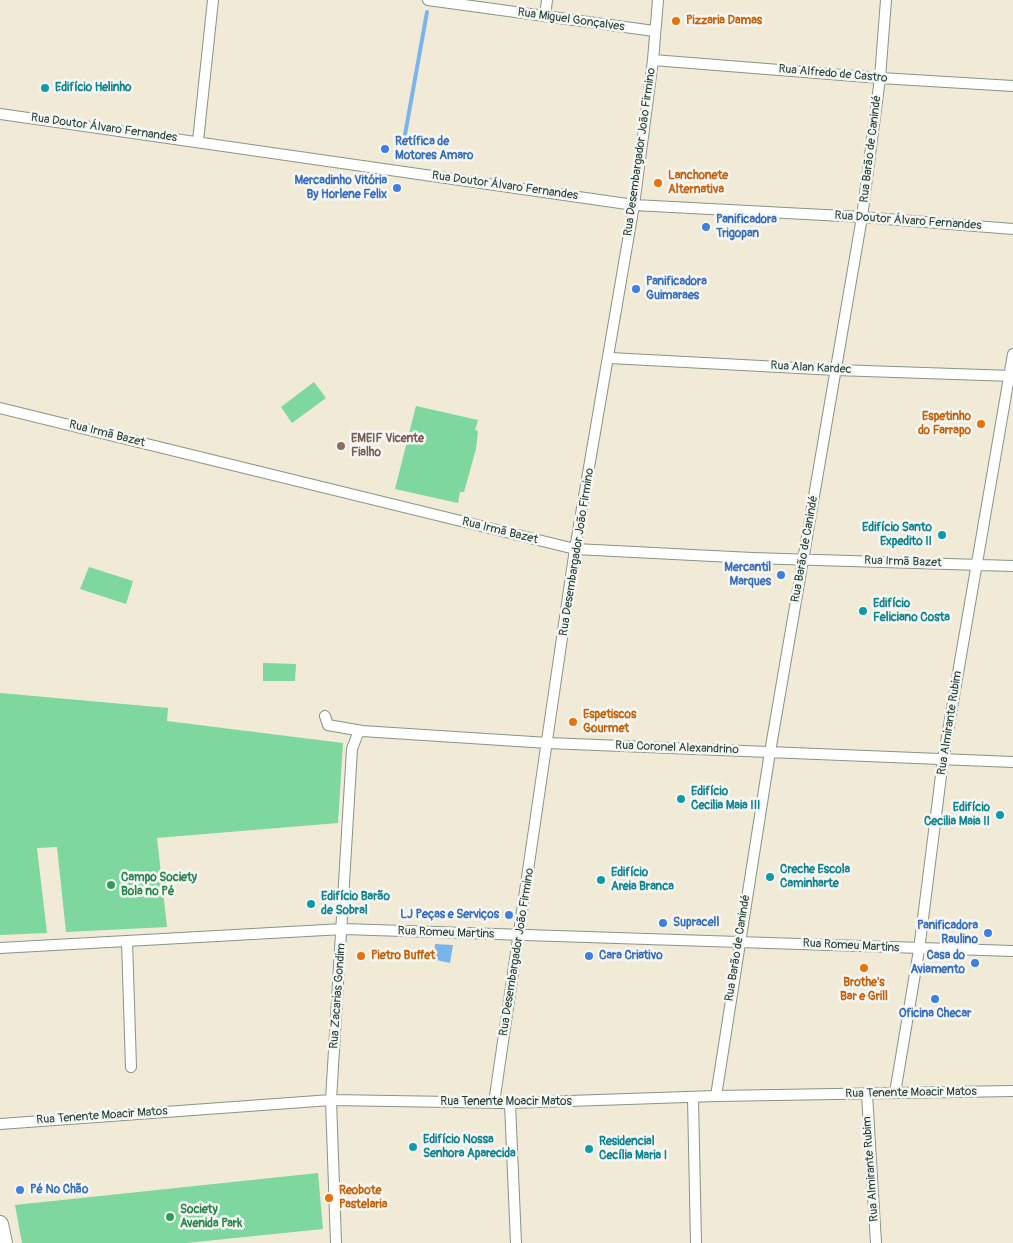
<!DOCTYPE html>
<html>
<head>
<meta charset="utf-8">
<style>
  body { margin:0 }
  canvas { display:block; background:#f1ead7 }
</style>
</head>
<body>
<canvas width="1013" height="1243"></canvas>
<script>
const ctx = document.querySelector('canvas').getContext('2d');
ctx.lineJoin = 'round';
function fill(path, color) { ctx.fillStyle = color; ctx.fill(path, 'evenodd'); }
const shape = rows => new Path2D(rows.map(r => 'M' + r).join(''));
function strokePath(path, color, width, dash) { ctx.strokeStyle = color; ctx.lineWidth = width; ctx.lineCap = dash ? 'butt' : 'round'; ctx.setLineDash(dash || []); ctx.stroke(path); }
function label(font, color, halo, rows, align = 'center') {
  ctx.font = font + ' Pangolin,sans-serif'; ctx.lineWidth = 5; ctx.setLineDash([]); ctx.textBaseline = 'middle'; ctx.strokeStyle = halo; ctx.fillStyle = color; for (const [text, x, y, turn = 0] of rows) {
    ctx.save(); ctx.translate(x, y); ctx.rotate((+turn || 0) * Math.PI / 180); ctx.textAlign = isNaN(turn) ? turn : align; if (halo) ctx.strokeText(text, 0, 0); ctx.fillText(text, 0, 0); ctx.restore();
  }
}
const green = shape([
  [314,382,326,398,292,423,281,407],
  [416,406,478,420,475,430,478,431,476,449,464,492,460,492,458,503,395,489],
  [89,567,133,581,126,604,80,589],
  [263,663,296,664,295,681,263,681],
  [0,693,168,708,167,721,343,743,338,823,157,838,167,927,66,932,57,847,37,848,47,933,0,935],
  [318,1173,323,1229,186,1243,22,1243,15,1205]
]);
const water = shape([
  [435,944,453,945,450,963,436,960,434,957]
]);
const stream = shape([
  [401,157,427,12]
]);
const minor = shape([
  [428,0,654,31],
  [545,16,547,0],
  [653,60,880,78,1013,86],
  [0,114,634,205,862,217,1013,229],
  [198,141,213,0],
  [610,358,836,370,1013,376],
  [0,408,575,549,752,558,1013,566],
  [325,716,328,725,362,731],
  [127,941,131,1067],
  [0,948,343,929,1013,951],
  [895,1093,919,950,943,760,1013,354],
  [867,1094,876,1243],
  [716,1096,770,752,862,217,880,78,886,0],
  [693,1098,696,1243],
  [494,1103,575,549,634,205,653,60,658,0],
  [510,1103,516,1243],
  [0,1124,331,1100,510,1103,716,1096,1013,1091],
  [336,1243,331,1100,352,749,358,733,362,731,548,743,1013,762]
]);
const primary = shape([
  [0,1224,4,1243]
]);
const markers = [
  [676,21,5,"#e8710a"],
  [45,88,5,"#0f9aa8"],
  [385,149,5,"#3f7fe0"],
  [658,183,5,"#e8710a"],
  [397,188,5,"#3f7fe0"],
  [706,227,5,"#3f7fe0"],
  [636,289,5,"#3f7fe0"],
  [981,424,5,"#e8710a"],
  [341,446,5,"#8d6e63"],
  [942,535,5,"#0f9aa8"],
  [781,575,5,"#3f7fe0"],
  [863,611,5,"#0f9aa8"],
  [573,722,5,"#e8710a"],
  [681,799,5,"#0f9aa8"],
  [1000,815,5,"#0f9aa8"],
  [770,877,5,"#0f9aa8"],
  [601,880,5,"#0f9aa8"],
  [111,885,5,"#2e9e5b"],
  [311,904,5,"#0f9aa8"],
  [509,915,5,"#3f7fe0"],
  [663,923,5,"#3f7fe0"],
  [988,933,5,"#3f7fe0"],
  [361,956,5,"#e8710a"],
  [589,956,5,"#3f7fe0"],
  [975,963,5,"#3f7fe0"],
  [864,968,5,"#e8710a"],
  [935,999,5,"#3f7fe0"],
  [413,1147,5,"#0f9aa8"],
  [589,1149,5,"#0f9aa8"],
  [20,1190,5,"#3f7fe0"],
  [329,1198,5,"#e8710a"],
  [170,1217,5,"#2e9e5b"]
];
const streetNames = [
  ["Rua Miguel Gonçalves",571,20,8],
  ["Rua Alfredo de Castro",833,74,5],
  ["Rua Doutor Álvaro Fernandes",104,128,8],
  ["Rua Barão de Canindé",871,149,-83],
  ["Rua Desembargador João Firmino",640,152,-82],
  ["Rua Doutor Álvaro Fernandes",505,186,8],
  ["Rua Doutor Álvaro Fernandes",908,221,4],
  ["Rua Alan Kardec",811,368,3],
  ["Rua Irmã Bazet",107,434,14],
  ["Rua Irmã Bazet",500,531,14],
  ["Rua Barão de Canindé",805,549,-80],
  ["Rua Desembargador João Firmino",577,552,-81],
  ["Rua Irmã Bazet",903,562,2],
  ["Rua Almirante Rubim",950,723,-81],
  ["Rua Coronel Alexandrino",677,748,2],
  ["Rua Romeu Martins",446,933,2],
  ["Rua Romeu Martins",851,946,3],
  ["Rua Barão de Canindé",738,948,-81],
  ["Rua Desembargador João Firmino",517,952,-81],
  ["Rua Zacarias Gondim",338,996,-86],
  ["Rua Tenente Moacir Matos",911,1093,-1],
  ["Rua Tenente Moacir Matos",506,1102],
  ["Rua Tenente Moacir Matos",102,1116,-4],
  ["Rua Almirante Rubim",871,1169,-94]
];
const foodNames = [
  ["Pizzaria Damas",686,21],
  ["Lanchonete",668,176],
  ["Alternativa",668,190],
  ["Espetinho",971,417,"right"],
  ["do Farrapo",971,431,"right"],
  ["Espetiscos",583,715],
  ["Gourmet",583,729],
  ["Pietro Buffet",371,956],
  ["Brothe's",864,983,"center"],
  ["Bar e Grill",864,997,"center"],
  ["Reobote",339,1191],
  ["Pastelaria",339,1205]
];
const cultureNames = [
  ["Edifício Helinho",55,88],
  ["Edifício Santo",932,528,"right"],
  ["Expedito II",932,542,"right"],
  ["Edifício",873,604],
  ["Feliciano Costa",873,618],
  ["Edifício",691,792],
  ["Cecilia Maia III",691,806],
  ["Edifício",990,808,"right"],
  ["Cecilia Maia II",990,822,"right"],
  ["Creche Escola",780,870],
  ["Caminharte",780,884],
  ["Edifício",611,873],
  ["Areia Branca",611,887],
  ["Edifício Barão",321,897],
  ["de Sobral",321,911],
  ["Edifício Nossa",423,1140],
  ["Senhora Aparecida",423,1154],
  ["Residencial",599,1142],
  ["Cecília Maria I",599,1156]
];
const shopNames = [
  ["Retífica de",395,142],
  ["Motores Amaro",395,156],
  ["Mercadinho Vitória",387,181,"right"],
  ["By Horlene Felix",387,195,"right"],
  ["Panificadora",716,220],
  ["Trigopan",716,234],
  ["Panificadora",646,282],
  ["Guimaraes",646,296],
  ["Mercantil",771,568,"right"],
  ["Marques",771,582,"right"],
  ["LJ Peças e Serviços",499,915,"right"],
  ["Supracell",673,923],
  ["Panificadora",978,926,"right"],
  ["Raulino",978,940,"right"],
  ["Cara Criativo",599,956],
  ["Casa do",965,956,"right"],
  ["Aviamento",965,970,"right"],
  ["Oficina Checar",935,1014,"center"],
  ["Pé No Chão",30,1190]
];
const educationNames = [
  ["EMEIF Vicente",351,439],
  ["Fialho",351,453]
];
const leisureNames = [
  ["Campo Society",121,878],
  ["Bola no Pé",121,892],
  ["Society",180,1210],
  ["Avenida Park",180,1224]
];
fill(green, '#7dd79e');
fill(water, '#7bb4eb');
strokePath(stream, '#7bb4eb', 4);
strokePath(minor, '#889486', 12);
strokePath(primary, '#889486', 18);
strokePath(minor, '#fff', 10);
strokePath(primary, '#fff', 16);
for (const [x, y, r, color] of markers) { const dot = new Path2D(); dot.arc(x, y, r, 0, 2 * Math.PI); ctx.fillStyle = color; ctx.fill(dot); strokePath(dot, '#f6f6f2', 2); }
label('12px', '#1f3d34', '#f6f6f2', streetNames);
label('bold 12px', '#c56008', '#f6f6f2', foodNames, 'left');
label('bold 12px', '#0d838f', '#f6f6f2', cultureNames, 'left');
label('bold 12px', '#366cbe', '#f6f6f2', shopNames, 'left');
label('bold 12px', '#785e54', '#f6f6f2', educationNames, 'left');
label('bold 12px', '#27864d', '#f6f6f2', leisureNames, 'left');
</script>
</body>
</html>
